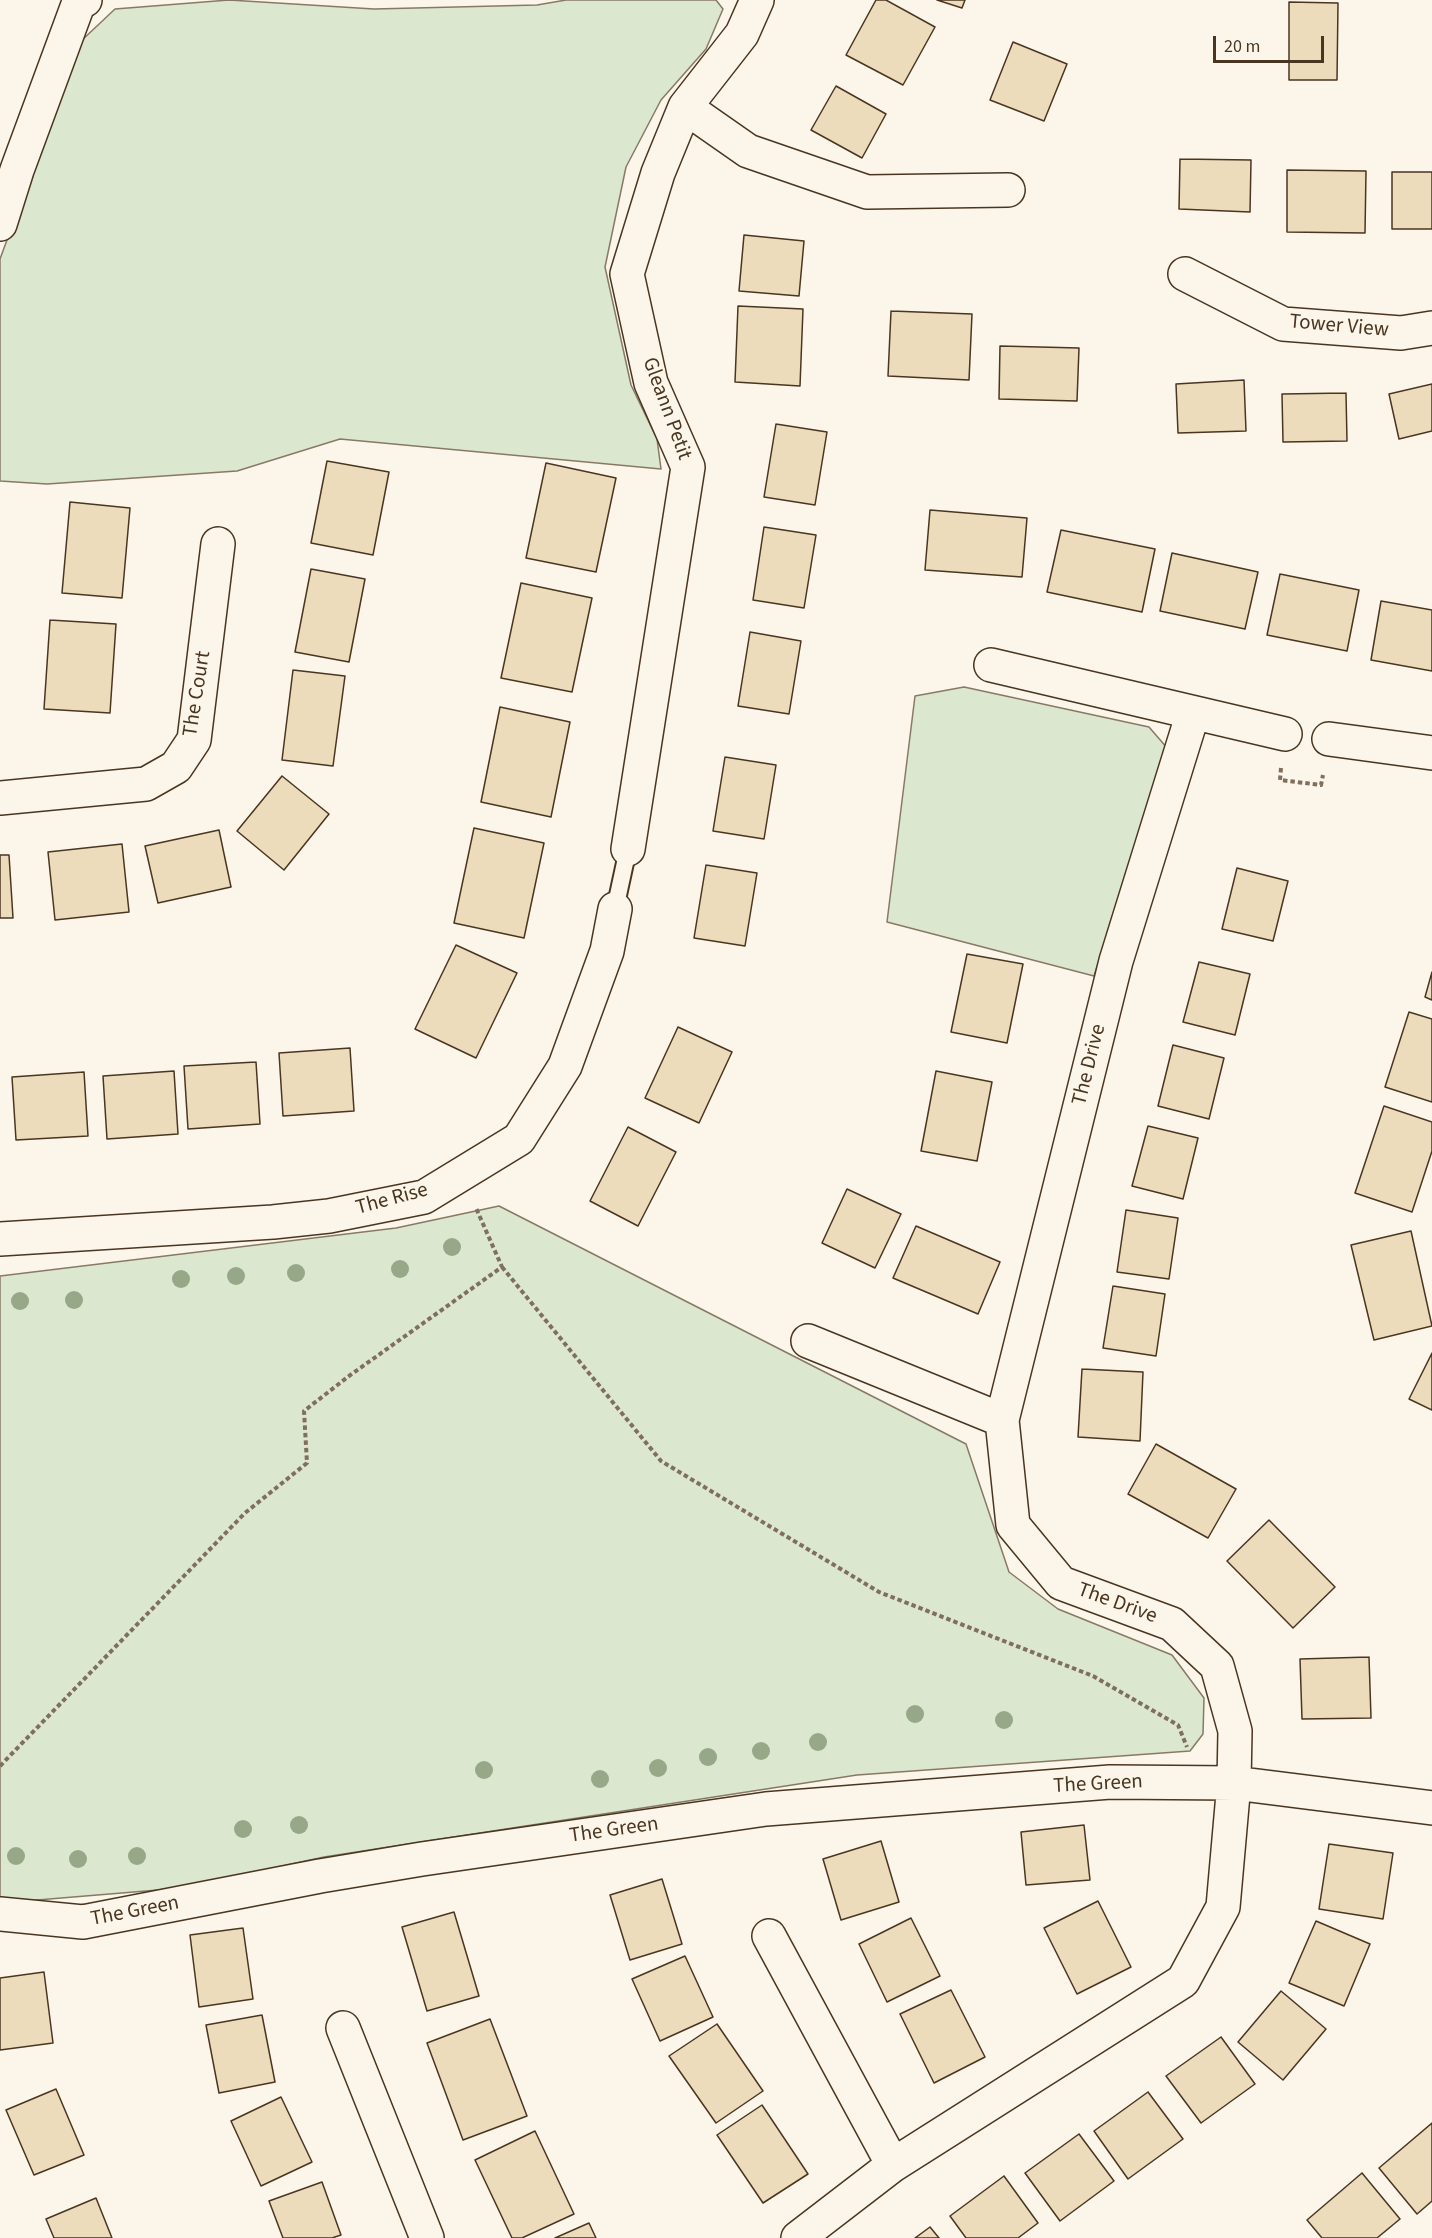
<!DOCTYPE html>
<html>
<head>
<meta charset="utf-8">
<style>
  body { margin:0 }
  #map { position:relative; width:1432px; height:2238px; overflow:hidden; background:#fbf6e9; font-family:"Source Sans 3",sans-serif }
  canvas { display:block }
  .scale { position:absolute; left:1213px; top:36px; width:111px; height:27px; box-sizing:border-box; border:3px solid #4a3520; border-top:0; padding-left:8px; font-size:18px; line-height:21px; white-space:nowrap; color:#4a3520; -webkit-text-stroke:4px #fbf6e9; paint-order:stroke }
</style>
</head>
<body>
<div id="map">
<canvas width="1432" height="2238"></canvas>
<div class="scale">20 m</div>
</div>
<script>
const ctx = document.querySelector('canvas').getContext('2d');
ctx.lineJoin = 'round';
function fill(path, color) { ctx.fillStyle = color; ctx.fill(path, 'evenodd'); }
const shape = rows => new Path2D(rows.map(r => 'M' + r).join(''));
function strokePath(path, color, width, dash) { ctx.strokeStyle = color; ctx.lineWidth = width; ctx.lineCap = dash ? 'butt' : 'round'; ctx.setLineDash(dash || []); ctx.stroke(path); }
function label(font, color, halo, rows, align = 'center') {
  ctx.font = font + ' "Source Sans 3",sans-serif'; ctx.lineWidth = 4.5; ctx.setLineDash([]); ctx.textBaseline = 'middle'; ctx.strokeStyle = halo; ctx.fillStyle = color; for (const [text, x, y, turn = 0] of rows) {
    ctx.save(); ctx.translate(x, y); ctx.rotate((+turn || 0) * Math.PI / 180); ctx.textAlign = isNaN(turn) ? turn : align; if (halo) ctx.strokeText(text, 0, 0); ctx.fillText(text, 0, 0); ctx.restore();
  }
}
const green = shape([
  [229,0,374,9,537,5,566,0,716,0,723,9,706,49,661,100,626,167,605,267,631,385,657,439,661,469,340,439,237,471,47,484,0,481,0,259,80,42,115,9,229,0],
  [964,687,1149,727,1168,749,1094,976,887,922,915,696,964,687],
  [499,1206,966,1444,1009,1572,1058,1609,1172,1655,1204,1698,1203,1734,1190,1751,857,1775,324,1857,182,1888,25,1901,0,1897,0,1276,396,1228,499,1206]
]);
const building = shape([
  [876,0,886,0,935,27,903,85,846,55,876,0],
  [937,0,965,0,962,8,937,0],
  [1289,2,1338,3,1337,80,1289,80,1289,2],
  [1013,42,1067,64,1044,121,990,100,1013,42],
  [836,86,886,114,862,158,811,130,836,86],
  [1180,159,1251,160,1250,212,1179,209,1180,159],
  [1287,170,1366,171,1365,233,1287,232,1287,170],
  [1392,172,1432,172,1432,229,1392,229,1392,172],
  [744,235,804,241,799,296,739,291,744,235],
  [738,306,803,309,800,386,735,382,738,306],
  [891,311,972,314,969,380,888,376,891,311],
  [1000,346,1079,348,1077,401,999,399,1000,346],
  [1244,380,1246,431,1178,433,1176,384,1244,380],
  [1432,384,1432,431,1399,439,1389,394,1432,384],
  [1346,393,1347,441,1283,442,1282,394,1346,393],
  [776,424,827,432,815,505,764,497,776,424],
  [327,461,389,472,373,555,311,543,327,461],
  [546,463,616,478,596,572,526,558,546,463],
  [70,502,130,508,122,598,62,593,70,502],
  [930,510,1027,518,1022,577,925,570,930,510],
  [764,527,816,535,804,608,753,600,764,527],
  [1061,530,1155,549,1142,612,1047,592,1061,530],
  [1172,553,1258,572,1245,629,1160,611,1172,553],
  [311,569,365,579,349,662,295,652,311,569],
  [1280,574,1359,590,1347,651,1267,635,1280,574],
  [521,583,592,598,572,692,501,678,521,583],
  [1381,601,1432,610,1432,671,1371,660,1381,601],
  [50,620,116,624,110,713,44,709,50,620],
  [750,632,801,641,789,714,738,706,750,632],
  [293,670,345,676,333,766,282,760,293,670],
  [500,707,570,722,551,817,481,802,500,707],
  [725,757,776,765,764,839,713,831,725,757],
  [282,776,329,814,284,870,237,831,282,776],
  [474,828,544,843,524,938,454,923,474,828],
  [219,830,231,887,158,903,145,846,219,830],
  [122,844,129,912,55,920,48,852,122,844],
  [0,855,9,855,13,918,0,918,0,855],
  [706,865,757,873,745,946,694,938,706,865],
  [1237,868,1288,881,1273,941,1222,929,1237,868],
  [456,945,517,973,476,1058,415,1029,456,945],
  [967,954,1023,964,1007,1043,951,1032,967,954],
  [1199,962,1250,974,1235,1035,1183,1022,1199,962],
  [1432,972,1432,1000,1425,997,1432,972],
  [1409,1012,1432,1019,1432,1102,1385,1087,1409,1012],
  [678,1027,732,1052,699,1123,645,1098,678,1027],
  [1173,1045,1224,1058,1209,1119,1158,1106,1173,1045],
  [350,1048,354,1111,283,1116,279,1053,350,1048],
  [256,1062,260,1124,188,1129,184,1066,256,1062],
  [174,1071,178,1134,107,1139,103,1076,174,1071],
  [936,1071,992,1082,977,1161,921,1151,936,1071],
  [84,1072,88,1136,16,1140,12,1077,84,1072],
  [1384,1106,1432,1122,1432,1151,1412,1212,1355,1193,1384,1106],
  [1148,1126,1198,1138,1183,1199,1132,1186,1148,1126],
  [628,1127,676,1152,638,1226,590,1201,628,1127],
  [847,1189,901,1214,875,1268,822,1243,847,1189],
  [1126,1210,1178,1218,1169,1279,1117,1272,1126,1210],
  [916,1226,1000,1262,978,1314,893,1278,916,1226],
  [1411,1231,1432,1326,1374,1340,1351,1245,1411,1231],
  [1113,1286,1165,1294,1156,1356,1103,1348,1113,1286],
  [1432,1353,1432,1410,1409,1399,1432,1353],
  [1082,1369,1143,1372,1140,1441,1078,1437,1082,1369],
  [1156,1444,1236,1489,1208,1538,1128,1494,1156,1444],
  [1269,1520,1335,1587,1293,1628,1227,1561,1269,1520],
  [1369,1657,1371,1718,1302,1719,1300,1659,1369,1657],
  [1084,1825,1090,1880,1026,1885,1021,1832,1084,1825],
  [881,1841,899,1902,841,1920,823,1859,881,1841],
  [1329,1844,1393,1853,1383,1919,1319,1909,1329,1844],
  [662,1879,682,1944,630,1960,610,1895,662,1879],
  [1098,1901,1131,1967,1077,1994,1044,1928,1098,1901],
  [454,1912,479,1996,427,2011,402,1927,454,1912],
  [911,1918,940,1976,887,2002,859,1944,911,1918],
  [1316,1921,1370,1944,1344,2006,1289,1983,1316,1921],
  [243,1928,253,1999,199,2007,190,1935,243,1928],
  [685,1956,713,2017,660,2041,632,1979,685,1956],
  [44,1972,53,2043,0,2050,0,1978,44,1972],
  [951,1990,985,2057,934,2083,900,2014,951,1990],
  [1281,1991,1326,2029,1283,2080,1238,2042,1281,1991],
  [262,2015,275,2082,219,2093,206,2025,262,2015],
  [490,2019,527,2116,463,2140,427,2043,490,2019],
  [717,2024,763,2091,716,2123,669,2056,717,2024],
  [1221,2037,1255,2084,1201,2123,1166,2076,1221,2037],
  [56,2089,84,2155,34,2175,6,2110,56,2089],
  [1148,2092,1183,2139,1128,2179,1094,2131,1148,2092],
  [281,2097,312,2162,261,2186,231,2121,281,2097],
  [762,2105,808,2174,763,2203,717,2135,762,2105],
  [1432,2123,1432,2201,1417,2214,1379,2168,1432,2123],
  [535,2131,574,2214,522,2238,512,2238,475,2160,535,2131],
  [1079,2134,1114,2181,1060,2221,1025,2173,1079,2134],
  [1362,2173,1400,2219,1377,2238,1322,2238,1307,2220,1362,2173],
  [1004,2176,1038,2223,1018,2238,966,2238,950,2216,1004,2176],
  [322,2182,341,2235,332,2238,283,2238,269,2201,322,2182],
  [96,2198,112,2238,54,2238,46,2219,96,2198],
  [589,2223,596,2238,555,2238,589,2223],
  [930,2227,939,2238,915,2238,930,2227]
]);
const path = shape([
  [1281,768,1280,780,1321,785,1323,775],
  [502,1267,661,1461,879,1592,1093,1676,1178,1725,1187,1747],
  [0,1766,245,1513,307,1463,304,1411,349,1376,502,1267,476,1208]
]);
const service = shape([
  [615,909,628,849]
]);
const minor = shape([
  [685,107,748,151,867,192,1008,190],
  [0,224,17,170,79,2,85,0],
  [1185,274,1283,324,1401,333,1432,328],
  [991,665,1285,734],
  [1329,739,1432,753],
  [0,798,146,784,176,767,194,740,218,544],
  [628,849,688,467,651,383,627,274,658,173,685,107,742,34,757,0],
  [0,1239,273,1222,329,1216,424,1197,519,1139,565,1066,607,951,615,909],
  [808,1341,1002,1420],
  [0,1914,83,1922,320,1876,422,1859,766,1809,1110,1782,1234,1783,1432,1808],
  [769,1936,893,2165],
  [343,2028,427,2238],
  [798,2238,893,2165,1183,1981,1223,1907,1234,1783,1235,1731,1217,1666,1172,1624,1061,1583,1013,1525,1002,1420,1116,961,1193,713]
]);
const trees = [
  [452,1247],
  [400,1269],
  [296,1273],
  [236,1276],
  [181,1279],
  [74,1300],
  [20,1301],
  [915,1714],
  [1004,1720],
  [818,1742],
  [761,1751],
  [708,1757],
  [658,1768],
  [484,1770],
  [600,1779],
  [299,1825],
  [243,1829],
  [16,1856],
  [137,1856],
  [78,1859]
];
const streetNames = [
  ["Tower View",1339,327,5],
  ["Gleann Petit",666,409,70],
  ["The Court",198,694,-81],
  ["The Drive",1090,1065,-76],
  ["The Rise",392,1200,-15],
  ["The Drive",1117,1604,20],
  ["The Green",1098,1785,-3],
  ["The Green",614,1831,-8],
  ["The Green",135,1912,-11]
];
fill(green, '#dce7d0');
strokePath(green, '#887966', 1.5);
fill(building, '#ecdcbc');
strokePath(building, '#4a3520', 1.5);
strokePath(service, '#4a3520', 20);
strokePath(minor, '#4a3520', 36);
strokePath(path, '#7f6f5c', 4, [4.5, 3]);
strokePath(service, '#fbf6e9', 16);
strokePath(minor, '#fbf6e9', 33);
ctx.fillStyle = '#96a887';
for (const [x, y] of trees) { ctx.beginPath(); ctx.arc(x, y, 9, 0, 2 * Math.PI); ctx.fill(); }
label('21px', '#4a3520', '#fbf6e9', streetNames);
</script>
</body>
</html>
